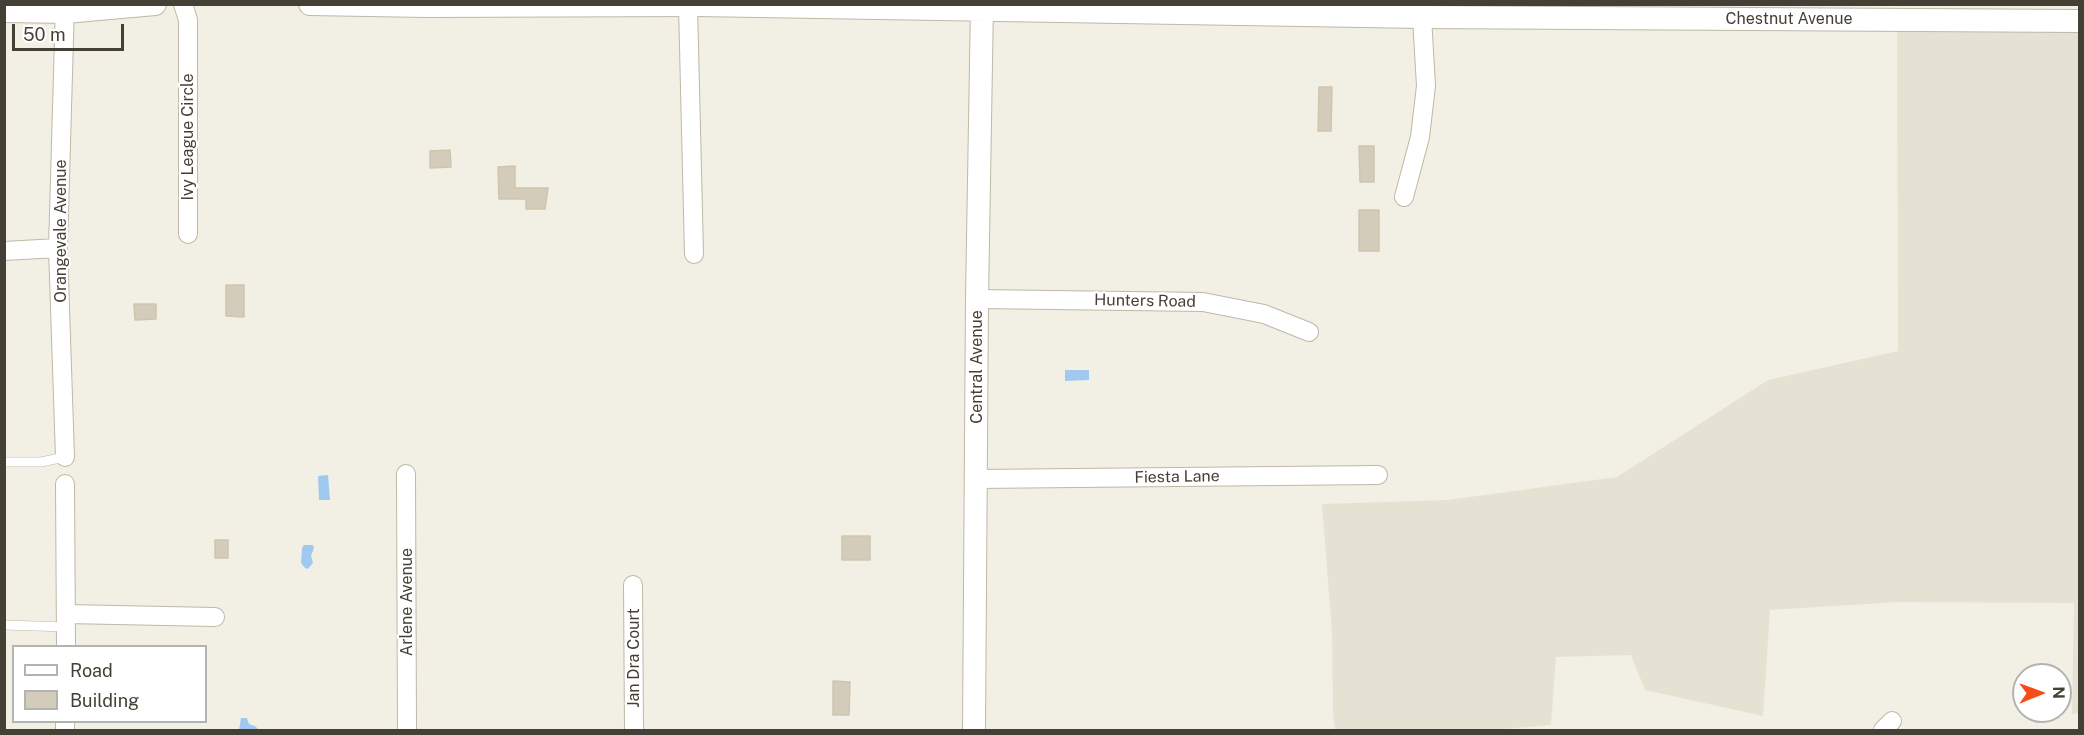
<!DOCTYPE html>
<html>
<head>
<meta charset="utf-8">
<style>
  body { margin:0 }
  #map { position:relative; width:2084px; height:735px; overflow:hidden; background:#f2efe5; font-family:"Public Sans",sans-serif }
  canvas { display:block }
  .frame { position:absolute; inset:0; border:6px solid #454035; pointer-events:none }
  .legend { position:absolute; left:12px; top:645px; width:195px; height:78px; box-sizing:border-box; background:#fff; border:2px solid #b5b3ae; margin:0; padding:8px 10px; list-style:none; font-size:18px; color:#454035 }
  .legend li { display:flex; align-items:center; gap:12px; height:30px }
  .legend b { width:30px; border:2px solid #b5b3ae }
  .north { position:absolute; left:2012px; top:663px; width:60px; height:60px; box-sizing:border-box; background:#fff; border:2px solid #b5b3ae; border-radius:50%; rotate:89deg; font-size:16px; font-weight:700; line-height:24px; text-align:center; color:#454035 }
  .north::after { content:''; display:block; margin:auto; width:21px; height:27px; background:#f84b17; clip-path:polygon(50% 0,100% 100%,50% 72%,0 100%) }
  .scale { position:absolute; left:12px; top:24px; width:112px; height:27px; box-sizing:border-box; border:3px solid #454035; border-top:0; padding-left:8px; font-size:18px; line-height:21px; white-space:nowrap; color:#454035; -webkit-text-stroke:4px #fff; paint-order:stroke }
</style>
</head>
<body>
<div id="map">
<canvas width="2084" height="735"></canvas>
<div class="frame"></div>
<ul class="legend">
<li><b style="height:8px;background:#fff"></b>Road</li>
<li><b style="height:16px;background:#d4ccbb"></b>Building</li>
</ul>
<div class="north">N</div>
<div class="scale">50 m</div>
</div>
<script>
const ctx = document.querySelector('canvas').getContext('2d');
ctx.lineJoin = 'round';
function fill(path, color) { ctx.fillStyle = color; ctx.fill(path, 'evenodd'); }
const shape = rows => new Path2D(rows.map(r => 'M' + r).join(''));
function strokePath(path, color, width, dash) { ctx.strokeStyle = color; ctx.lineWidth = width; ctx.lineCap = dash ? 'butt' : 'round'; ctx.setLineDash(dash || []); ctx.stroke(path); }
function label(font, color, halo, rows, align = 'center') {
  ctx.font = font + ' "Public Sans",sans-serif'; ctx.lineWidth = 4.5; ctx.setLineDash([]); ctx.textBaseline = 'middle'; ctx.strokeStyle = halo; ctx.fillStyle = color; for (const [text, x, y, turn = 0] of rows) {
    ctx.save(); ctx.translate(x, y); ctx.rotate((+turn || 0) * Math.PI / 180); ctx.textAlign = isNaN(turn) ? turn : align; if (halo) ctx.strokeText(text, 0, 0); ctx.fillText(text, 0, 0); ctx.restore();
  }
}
const residential = shape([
  [1897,14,2079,15,2079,713,2072,714,2074,603,1898,602,1770,610,1763,716,1645,690,1631,655,1556,657,1551,725,1494,730,1335,730,1333,712,1332,633,1322,504,1448,500,1617,477,1768,380,1898,351]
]);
const water = shape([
  [1065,370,1089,370,1089,380,1065,381],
  [328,475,330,500,319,500,318,476],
  [304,545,313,545,314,548,311,556,313,563,308,569,305,568,301,563,302,548],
  [241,718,247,718,249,724,255,726,259,730,239,730]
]);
const building = shape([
  [1319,87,1332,87,1331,131,1318,131,1319,87],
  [1359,146,1374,146,1374,182,1360,182,1359,146],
  [450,150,451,167,430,168,430,151,450,150],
  [515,166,515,188,548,188,545,209,526,209,526,199,499,199,498,167,515,166],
  [1359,210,1379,210,1379,251,1359,251,1359,210],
  [226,285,244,285,244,317,226,316,226,285],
  [134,304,156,304,156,319,135,320,134,304],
  [842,536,870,536,870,560,842,560,842,536],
  [215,540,228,540,228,558,215,558,215,540],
  [833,681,850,682,849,715,833,715,833,681]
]);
const service = shape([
  [4,462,41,462,65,457],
  [4,625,66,627]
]);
const minor = shape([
  [65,4,58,248,65,457],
  [183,4,188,20,188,234],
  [688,5,694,254],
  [1404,197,1420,137,1426,86,1422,17],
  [4,251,58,248],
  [977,299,1203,302,1264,314,1309,332],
  [406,474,407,730],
  [976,479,1378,475],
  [65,484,66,646],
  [633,585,634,730],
  [66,614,215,617],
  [65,730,65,722],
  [1883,730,1892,721]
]);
const tertiary = shape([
  [310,4,426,6,697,5,1422,17,2080,21],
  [4,11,65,12,155,4],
  [974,730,977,299,982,4]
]);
const streetNames = [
  ["Chestnut Avenue",1789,19],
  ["Ivy League Circle",188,137,-90],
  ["Orangevale Avenue",61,231,-90],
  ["Hunters Road",1145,301,1],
  ["Central Avenue",977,367,-90],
  ["Fiesta Lane",1177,477,-1],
  ["Arlene Avenue",407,602,-90],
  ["Jan Dra Court",634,658,-90]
];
fill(residential, '#e6e2d3');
fill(water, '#a1c9ef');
fill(building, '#d4ccbb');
strokePath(building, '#cfc5ae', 1.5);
strokePath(service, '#beb8a8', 10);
strokePath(minor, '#beb8a8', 20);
strokePath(tertiary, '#beb8a8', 24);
strokePath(service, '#fff', 9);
strokePath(minor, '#fff', 18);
strokePath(tertiary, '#fff', 22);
label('16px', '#454035', '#fff', streetNames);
</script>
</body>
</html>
